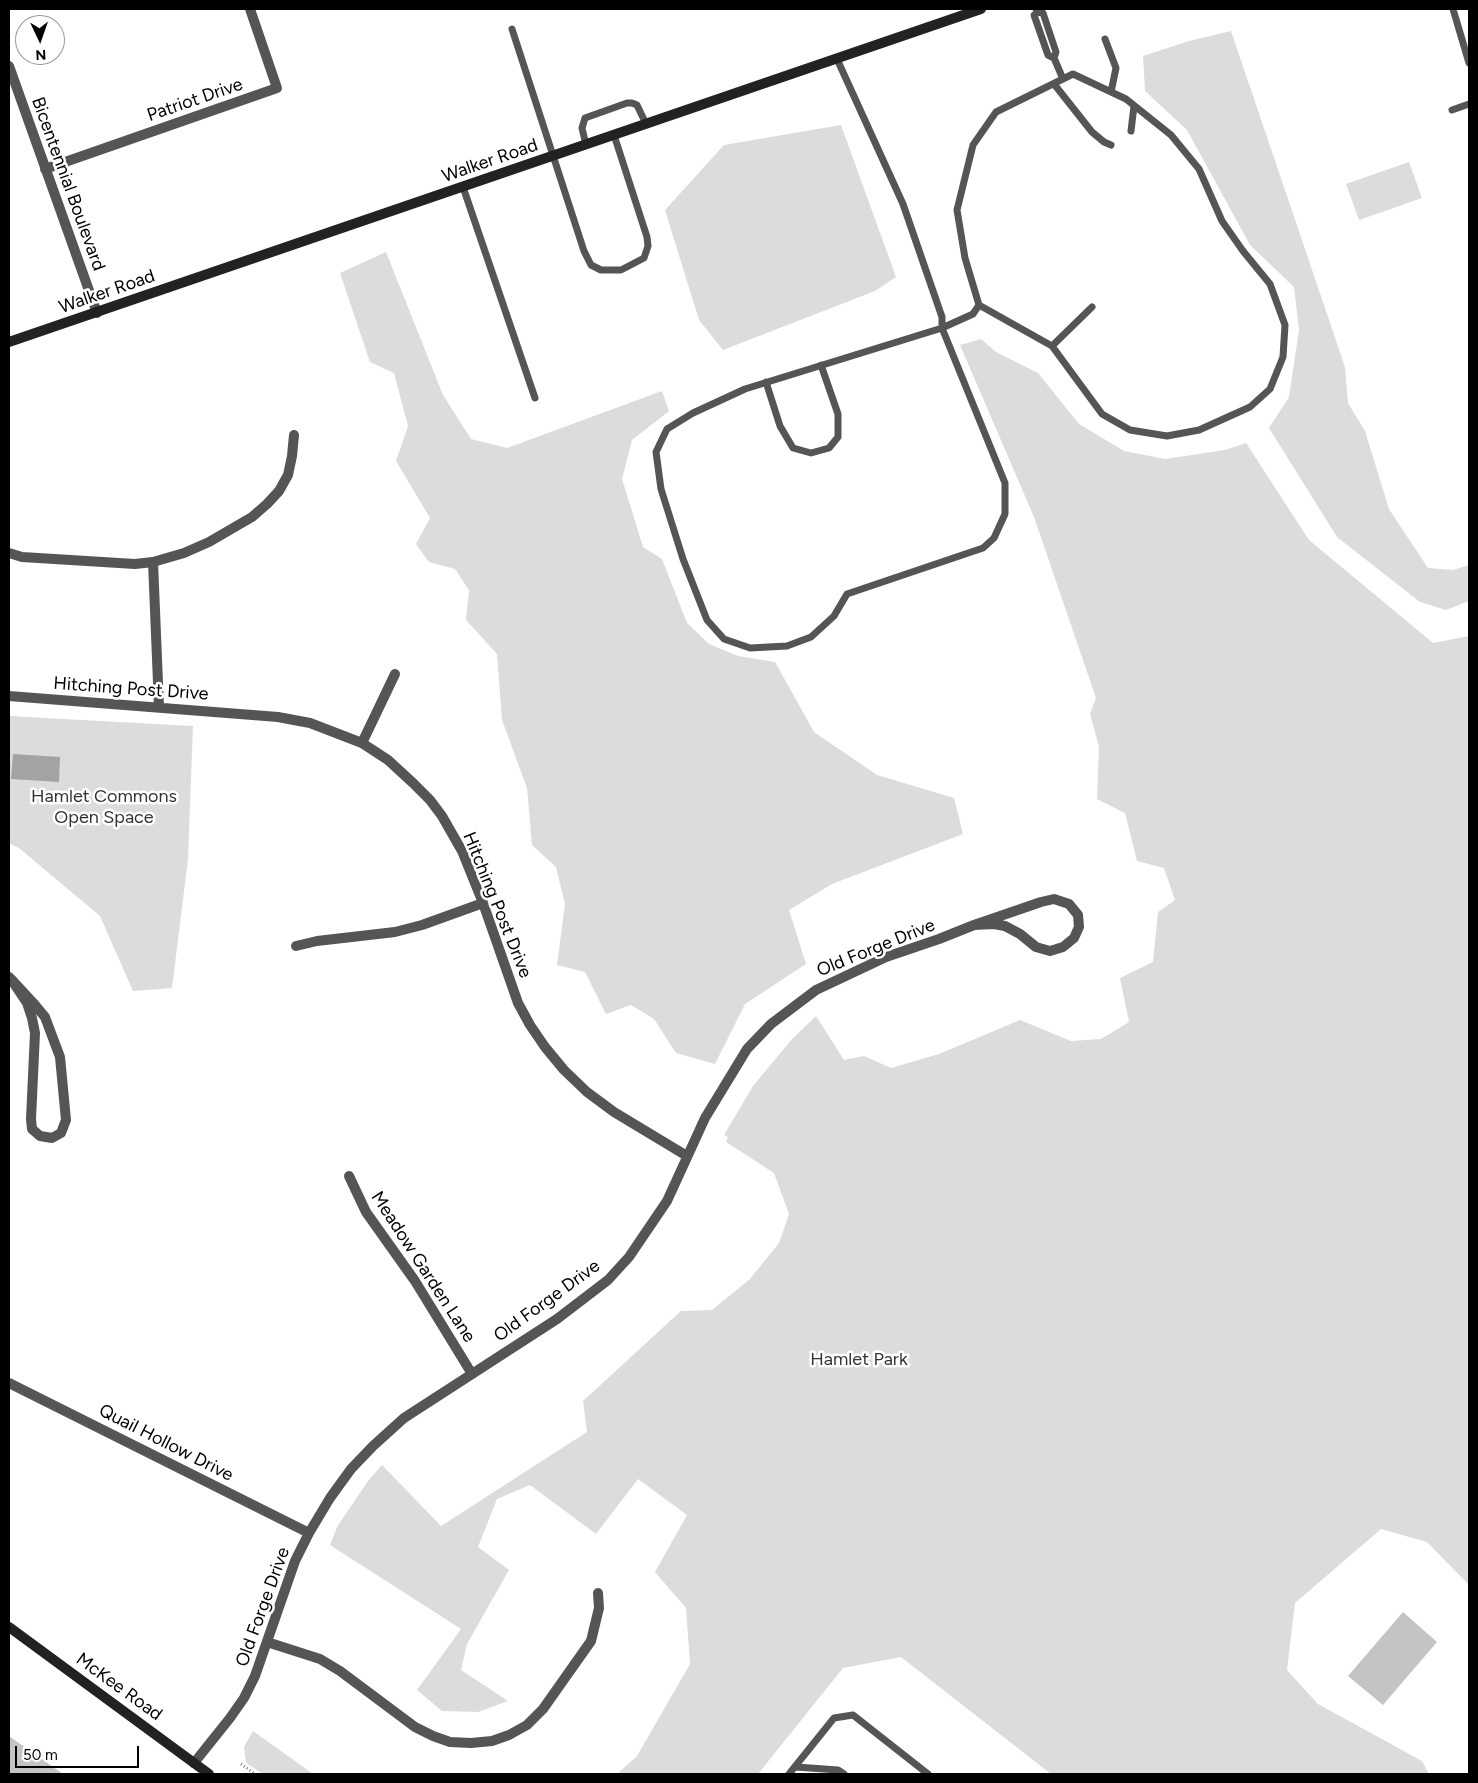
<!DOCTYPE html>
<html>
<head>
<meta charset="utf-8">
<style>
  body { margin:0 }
  #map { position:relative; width:1478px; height:1783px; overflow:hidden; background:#fff; font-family:Figtree,sans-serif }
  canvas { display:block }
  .frame { position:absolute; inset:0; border:10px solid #000; pointer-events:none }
  .north { position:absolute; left:15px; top:15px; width:50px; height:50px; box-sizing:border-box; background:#fff; border:1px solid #999; border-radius:50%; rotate:177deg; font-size:14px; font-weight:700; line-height:20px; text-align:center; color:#000 }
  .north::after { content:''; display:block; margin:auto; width:18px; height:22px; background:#000; clip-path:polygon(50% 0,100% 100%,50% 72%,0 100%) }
  .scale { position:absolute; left:15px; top:1746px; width:124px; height:22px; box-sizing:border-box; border:2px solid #000; border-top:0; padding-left:6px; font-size:15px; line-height:18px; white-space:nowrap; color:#000; -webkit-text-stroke:4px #fff; paint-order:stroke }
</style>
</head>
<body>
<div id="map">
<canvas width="1478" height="1783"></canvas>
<div class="frame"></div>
<div class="north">N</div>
<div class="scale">50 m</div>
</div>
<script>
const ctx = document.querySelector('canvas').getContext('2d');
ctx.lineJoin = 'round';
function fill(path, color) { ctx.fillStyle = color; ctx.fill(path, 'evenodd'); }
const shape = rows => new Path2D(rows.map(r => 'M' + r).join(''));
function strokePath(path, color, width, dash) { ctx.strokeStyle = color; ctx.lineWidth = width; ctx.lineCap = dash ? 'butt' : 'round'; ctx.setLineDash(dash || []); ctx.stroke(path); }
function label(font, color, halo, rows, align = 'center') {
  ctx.font = font + ' Figtree,sans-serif'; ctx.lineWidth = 5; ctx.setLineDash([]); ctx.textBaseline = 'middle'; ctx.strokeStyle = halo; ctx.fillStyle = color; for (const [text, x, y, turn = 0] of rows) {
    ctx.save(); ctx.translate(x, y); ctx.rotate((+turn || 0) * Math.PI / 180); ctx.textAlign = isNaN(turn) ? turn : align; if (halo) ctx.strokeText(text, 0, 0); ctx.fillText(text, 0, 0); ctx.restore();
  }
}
const green = shape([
  [1231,31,1345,367,1348,403,1365,431,1389,509,1428,568,1453,570,1469,565,1469,601,1446,610,1420,602,1337,537,1269,428,1289,397,1299,330,1294,287,1250,245,1187,130,1145,91,1143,56,1189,41],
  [841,125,896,277,875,291,723,350,699,320,665,210,724,145],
  [1409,162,1422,198,1359,220,1346,184],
  [386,252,443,395,471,439,507,448,662,391,669,411,632,440,622,479,643,547,662,559,687,623,709,644,738,656,775,662,814,732,877,775,954,798,963,834,832,884,789,910,806,964,745,1004,715,1064,676,1053,654,1019,631,1005,606,1014,585,972,557,965,565,904,556,867,532,845,527,788,502,720,497,654,466,620,469,590,455,569,429,562,416,544,430,518,396,461,408,426,394,373,370,362,340,273],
  [981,339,996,352,1038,373,1079,424,1124,451,1165,459,1225,450,1246,443,1309,540,1433,643,1469,636,1469,1585,1427,1542,1381,1529,1295,1603,1287,1670,1318,1704,1422,1761,1429,1774,1051,1774,901,1657,843,1668,758,1774,617,1774,637,1756,690,1664,686,1608,655,1572,687,1515,638,1479,596,1534,530,1485,497,1499,478,1547,509,1570,467,1644,461,1670,508,1701,478,1712,442,1711,417,1690,461,1629,330,1545,337,1527,368,1481,382,1465,441,1526,587,1432,583,1401,681,1311,712,1310,750,1279,779,1243,789,1214,774,1173,726,1142,728,1137,724,1135,753,1086,792,1039,816,1016,844,1060,864,1056,891,1068,939,1054,1020,1020,1071,1041,1101,1039,1129,1022,1120,978,1153,962,1158,912,1175,900,1164,868,1137,861,1125,813,1097,799,1099,747,1090,714,1096,698,1034,517,960,345],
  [9,716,193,726,188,859,172,988,133,991,100,916,19,848,9,843],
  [253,1731,313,1774,263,1774,246,1763,244,1747]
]);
const water = shape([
  [13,754,60,757,59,782,11,779]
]);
const building = shape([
  [1403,1612,1437,1642,1383,1705,1348,1676],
  [9,1736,63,1774,9,1774]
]);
const path = shape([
  [241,1764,255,1774]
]);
const lane = shape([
  [1036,9,1038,12,1043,13,1056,52,1054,58,1063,79],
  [1453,9,1469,63],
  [1038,12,1034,15,1048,55,1054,58],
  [512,29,584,251,591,265,601,270,621,270,644,258,648,246,647,237,614,135],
  [1105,39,1116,68,1111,92],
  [837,59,903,204,942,317,942,328,745,389,693,413,667,429,656,452,661,489,683,559,707,620,724,639,750,648,787,646,811,637,834,616,847,594,983,548,994,538,1005,514,1005,483,942,328,973,314,979,305,965,258,957,210,973,145,996,112,1073,74,1126,99,1171,135,1199,169,1222,221,1243,251,1270,284,1285,325,1283,357,1270,389,1250,407,1199,430,1167,436,1130,430,1102,414,1052,346,979,305],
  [1054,84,1092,132,1104,142,1111,145],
  [1452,110,1469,104],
  [1131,131,1134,106],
  [586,145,582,128,585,118,627,103,632,103,637,105,646,124],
  [463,187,535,398],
  [1052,346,1092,307],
  [766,382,780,426,793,448,811,453,829,448,838,437,838,414,821,365],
  [796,1767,838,1770,844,1774],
  [789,1774,834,1718,853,1715,928,1774]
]);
const street = shape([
  [9,66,97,313],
  [45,169,277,88,250,9],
  [9,553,22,557,135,564,153,562,184,553,209,542,252,517,267,504,279,491,288,475,292,456,294,435],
  [153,562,159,707],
  [9,696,278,717,310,723,362,743,388,760,413,783,430,800,442,816,462,851,483,903,518,1003,530,1025,545,1047,564,1070,587,1092,614,1112,687,1156],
  [362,743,395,674],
  [296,946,317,941,395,932,422,925,483,903],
  [9,977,11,979,35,1005,45,1017,60,1057,66,1120,61,1133,52,1138,40,1136,32,1129,31,1119,35,1033,32,1018,27,1003,11,979],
  [349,1176,366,1212,415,1281,472,1374],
  [9,1383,309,1533],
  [267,1642,320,1659,340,1671,415,1727,433,1736,450,1742,471,1743,492,1741,509,1735,527,1725,543,1709,591,1641,599,1608,598,1593],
  [194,1763,230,1718,244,1698,255,1676,295,1561,309,1533,330,1498,351,1469,373,1446,404,1418,557,1319,608,1280,629,1257,667,1201,705,1118,747,1049,771,1024,816,990,886,957,939,939,974,925,1041,902,1054,899,1069,904,1078,915,1079,927,1074,938,1063,947,1050,951,1036,947,1020,934,1005,926,994,924,974,925]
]);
const secondary = shape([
  [9,342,981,9],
  [9,1627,209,1774]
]);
const streetNames = [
  ["Patriot Drive",195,100,-19],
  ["Walker Road",490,161,-19],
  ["Bicentennial Boulevard",68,184,70],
  ["Walker Road",107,292,-19],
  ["Hitching Post Drive",131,689,4],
  ["Hitching Post Drive",497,905,68],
  ["Old Forge Drive",876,948,-22],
  ["Meadow Garden Lane",423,1267,57],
  ["Old Forge Drive",547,1301,-36],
  ["Quail Hollow Drive",166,1443,27],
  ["Old Forge Drive",263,1607,-70],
  ["McKee Road",119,1687,36]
];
const parkNames = [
  ["Hamlet Commons",104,797],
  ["Open Space",104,818],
  ["Hamlet Park",859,1360]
];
fill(green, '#dcdcdc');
fill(water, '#a3a3a3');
fill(building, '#c4c4c4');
strokePath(path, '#777', 3, [1, 2.5]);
strokePath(lane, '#555', 7);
strokePath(street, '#555', 10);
strokePath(secondary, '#222', 10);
label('18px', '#000', '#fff', streetNames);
label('18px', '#333', '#fff', parkNames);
</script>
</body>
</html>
